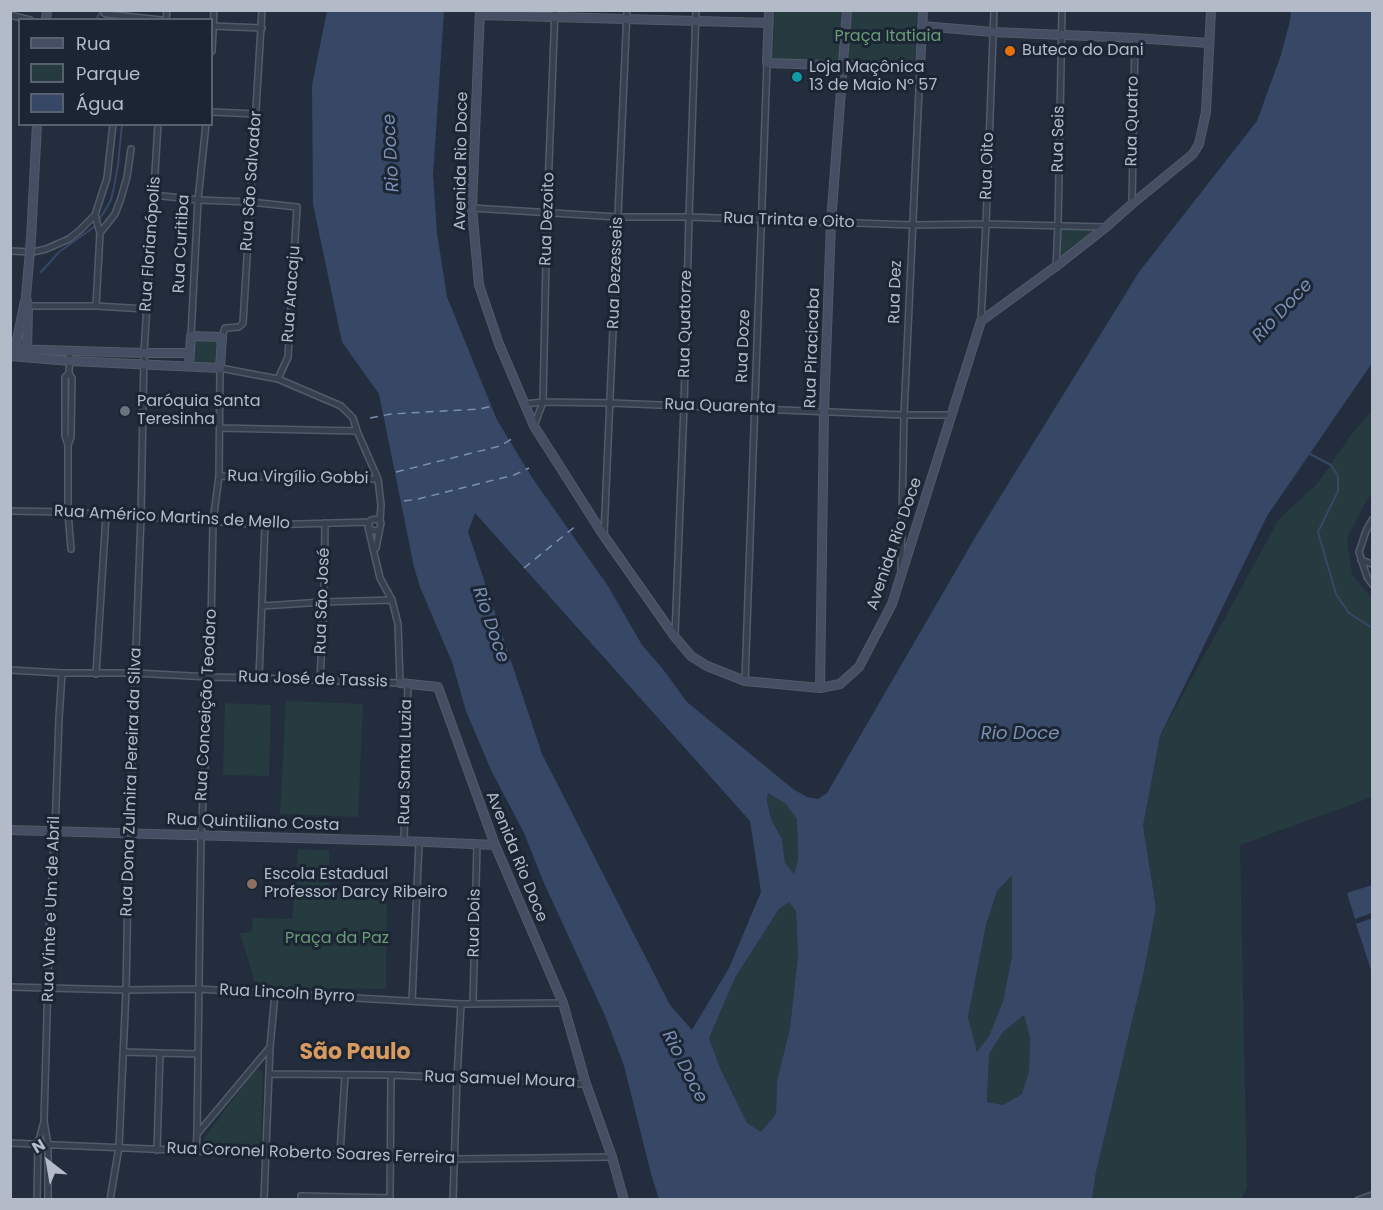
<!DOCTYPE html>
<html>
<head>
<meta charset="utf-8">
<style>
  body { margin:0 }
  #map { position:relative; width:1383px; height:1210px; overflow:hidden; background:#232d3e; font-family:Poppins,sans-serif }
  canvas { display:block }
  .frame { position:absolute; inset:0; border:12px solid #b3bbc9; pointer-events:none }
  .legend { position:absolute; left:18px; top:18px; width:195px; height:108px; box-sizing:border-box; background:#1c2533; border:2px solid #58616f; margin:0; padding:8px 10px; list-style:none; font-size:18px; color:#b3bbc9 }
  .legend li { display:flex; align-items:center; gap:12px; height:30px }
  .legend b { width:30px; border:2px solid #58616f }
  .north { position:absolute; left:18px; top:1132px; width:60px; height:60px; -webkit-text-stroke:4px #1c2533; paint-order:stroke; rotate:329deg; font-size:16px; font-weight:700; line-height:24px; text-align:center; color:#b3bbc9 }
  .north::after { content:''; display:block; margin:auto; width:21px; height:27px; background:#b3bbc9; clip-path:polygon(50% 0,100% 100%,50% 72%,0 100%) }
</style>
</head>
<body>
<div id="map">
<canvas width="1383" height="1210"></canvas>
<div class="frame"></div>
<ul class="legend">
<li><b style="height:8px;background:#454e62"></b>Rua</li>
<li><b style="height:16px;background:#253b3f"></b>Parque</li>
<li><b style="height:16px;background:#364866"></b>Água</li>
</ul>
<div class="north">N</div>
</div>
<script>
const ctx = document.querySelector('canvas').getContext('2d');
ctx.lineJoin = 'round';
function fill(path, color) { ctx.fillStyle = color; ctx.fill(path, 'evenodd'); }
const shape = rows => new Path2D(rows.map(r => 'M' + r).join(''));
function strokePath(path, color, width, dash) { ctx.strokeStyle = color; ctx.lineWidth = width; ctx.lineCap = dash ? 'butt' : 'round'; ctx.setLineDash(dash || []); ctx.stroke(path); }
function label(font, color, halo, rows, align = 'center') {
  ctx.font = font + ' Poppins,sans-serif'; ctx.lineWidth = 6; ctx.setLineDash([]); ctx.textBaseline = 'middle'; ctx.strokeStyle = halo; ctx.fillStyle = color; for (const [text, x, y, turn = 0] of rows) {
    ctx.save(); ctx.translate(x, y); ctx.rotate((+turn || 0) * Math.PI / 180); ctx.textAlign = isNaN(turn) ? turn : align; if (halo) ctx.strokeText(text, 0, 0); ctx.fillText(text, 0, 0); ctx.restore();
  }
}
const green = shape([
  [775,11,842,11,840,63,773,60],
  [850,11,917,11,914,65,848,62],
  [1058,225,1106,227,1056,267],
  [193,339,218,340,217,366,192,364],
  [1372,410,1372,493,1364,505,1347,538,1352,574,1372,599,1372,797,1240,845,1247,1188,1241,1199,1092,1200,1096,1172,1144,971,1156,908,1143,826,1160,736,1279,519,1318,483,1351,435],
  [286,701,363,704,358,817,280,814],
  [225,703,271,705,269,776,223,775],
  [768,793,786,804,797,819,798,860,794,874,785,863,782,839,771,819,767,801],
  [298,849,329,850,329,886,387,888,386,989,289,988,256,986,240,933,252,932,253,918,292,919],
  [1012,874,1012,956,1003,1001,989,1036,977,1052,968,1017,986,925,997,891],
  [789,902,796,911,798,956,790,1028,777,1081,776,1114,761,1132,747,1123,720,1068,709,1038,736,976,779,909],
  [1024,1015,1030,1038,1029,1071,1022,1094,1003,1105,987,1102,989,1054,1003,1032],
  [260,1069,263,1074,261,1143,258,1146,206,1145,203,1141,205,1137,254,1071]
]);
const water = shape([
  [327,11,444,11,433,175,437,233,447,297,497,420,531,476,608,586,642,645,662,668,687,702,793,789,807,797,818,799,827,793,976,536,1139,272,1257,121,1281,55,1290,21,1291,11,1372,11,1372,363,1267,516,1160,736,1143,826,1156,908,1144,971,1096,1172,1092,1199,659,1199,651,1174,624,1066,606,1018,544,883,524,833,491,770,466,711,452,662,420,587,414,567,379,394,342,342,313,204,312,85],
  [475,513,750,821,761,892,729,968,692,1030,670,1005,542,754,468,532],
  [768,793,786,804,797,819,798,860,794,874,785,863,782,839,771,819,767,801],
  [1012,875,1012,956,1003,1001,989,1036,977,1052,968,1017,986,925,997,891],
  [789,902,796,911,798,956,790,1028,777,1081,776,1114,761,1132,747,1123,720,1068,709,1038,736,976,779,909],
  [1024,1015,1030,1038,1029,1071,1022,1094,1003,1105,987,1102,989,1054,1003,1032],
  [1372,885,1372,913,1355,919,1347,893],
  [1372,918,1372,973,1356,924]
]);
const stream = shape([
  [96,20,101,10],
  [41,272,59,252,94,227,104,212,111,200,114,187,118,165,122,124],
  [1310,454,1331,465,1338,476,1338,491,1318,532,1336,594,1349,613,1372,628]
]);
const ferry = shape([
  [370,418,391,414,479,409,493,406],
  [396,472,500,446,515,437],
  [404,501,418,499,514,475,529,468],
  [524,568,577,525]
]);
const street = shape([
  [105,10,104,13,106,14,161,20],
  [10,15,30,20],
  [166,20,167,10],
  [212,26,262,28],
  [212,51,214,10],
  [212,112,256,114],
  [154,195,198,200,250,202,297,207,288,357,278,379],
  [1132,204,1135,38],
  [472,208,618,217,689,217,912,225,986,224,1105,227],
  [100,233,115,214,121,198,127,177,131,149],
  [10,251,33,252,46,249,69,239,79,231,95,215],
  [1056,267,1058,225,1062,10],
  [25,306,96,306,146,309],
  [96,306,100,233,95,215,107,178,113,124],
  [981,321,986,224,994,10],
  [191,336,198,200,206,124],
  [222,337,225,328,239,327,243,323,262,10],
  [69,373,72,378,71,437,68,445,68,512,71,549],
  [525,404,543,402,611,403,904,415,951,415],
  [534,426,543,402,547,214,555,10],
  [220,428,357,431],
  [68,445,65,436,65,377,69,373,70,351],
  [219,476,378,479],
  [10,511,68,512,265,525,369,522],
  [1372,520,1366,531,1359,552,1367,577,1372,584],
  [604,535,627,10],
  [376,548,381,523,378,519,371,520,368,524,370,529,374,531,379,530],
  [1361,560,1372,564],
  [901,571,904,415,920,68],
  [262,606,324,602,392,600],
  [675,635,684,406,689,217,696,10],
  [10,670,62,673,135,673,210,677,259,678,400,683,398,624,392,600,380,578,368,527],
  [96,674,106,515],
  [259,678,265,525],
  [320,680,324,602,325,523],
  [745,681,767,63],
  [404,841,408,683],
  [10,987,126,990,198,989,461,1004,563,1003],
  [412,1001,419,843],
  [473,1003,477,844],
  [123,1052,197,1054],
  [270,1074,391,1075,586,1084],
  [198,1133,270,1047],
  [10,1143,266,1154,340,1154,454,1159,612,1157],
  [157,1150,160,1053],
  [196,1151,197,1134,201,835,210,677,213,522,219,476,220,368,278,379,341,406,353,418,357,431,378,479,381,505,380,521],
  [340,1154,345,1075],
  [301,1196,390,1198],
  [37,1200,38,1144,43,1125],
  [48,1200,48,1145,44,1121,50,909,55,831,59,718,62,673],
  [110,1200,119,1147,126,990,129,833,141,516,144,353,158,124],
  [264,1200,270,1047,275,994],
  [390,1200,391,1075],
  [453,1200,457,1078,461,1004],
  [1358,1200,1372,1195]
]);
const secondary = shape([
  [480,10,472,208,479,285,499,344,534,426,604,536,675,637,691,656,707,666,745,681,820,688,840,684,859,667,892,604,981,321,1055,267,1106,227,1132,204,1193,154,1199,144,1206,112,1211,10],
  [769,10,767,63,920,68,923,10],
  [480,15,769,23],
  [46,20,47,10],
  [922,26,993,32,1135,38,1209,43],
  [31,239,37,124],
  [10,349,144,353,189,353],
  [15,349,25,301],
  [27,352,28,306,26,297,27,285],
  [10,356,70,361,220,368,222,337,191,336,189,366],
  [400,683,438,687,495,845,563,1003,586,1084,612,1157,624,1200],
  [820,688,824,411,831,223,847,10],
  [10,830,404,841,495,845]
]);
const secondaryBridge = shape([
  [27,285,31,239]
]);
const markers = [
  [1010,51,6,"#e8710a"],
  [797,77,6,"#0f9aa8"],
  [125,411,6,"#6b7280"],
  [252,884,6,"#8d6e63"]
];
const parkNames = [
  ["Praça Itatiaia",888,37],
  ["Praça da Paz",337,939]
];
const poiNames = [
  ["Buteco do Dani",1022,51],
  ["Loja Maçônica",809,68],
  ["13 de Maio Nº 57",809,86],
  ["Paróquia Santa",137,402],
  ["Teresinha",137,420],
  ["Escola Estadual",264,875],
  ["Professor Darcy Ribeiro",264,893]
];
const streetNames = [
  ["Rua Quatro",1133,121,-89],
  ["Rua Seis",1059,139,-89],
  ["Avenida Rio Doce",462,161,-89],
  ["Rua Oito",988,166,-88],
  ["Rua São Salvador",252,181,-86],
  ["Rua Dezoito",548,219,-88],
  ["Rua Trinta e Oito",789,221,2],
  ["Rua Florianópolis",151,244,-86],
  ["Rua Curitiba",182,244,-87],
  ["Rua Dezesseis",616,273,-88],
  ["Rua Dez",896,292,-88],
  ["Rua Aracaju",292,294,-86],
  ["Rua Quatorze",686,324,-89],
  ["Rua Doze",744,346,-88],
  ["Rua Piracicaba",813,348,-88],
  ["Rua Quarenta",720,407,2],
  ["Rua Virgílio Gobbi",298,478,1],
  ["Rua Américo Martins de Mello",172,518,3],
  ["Avenida Rio Doce",895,544,-71],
  ["Rua São José",323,601,-88],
  ["Rua José de Tassis",313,680,2],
  ["Rua Conceição Teodoro",207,705,-87],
  ["Rua Santa Luzia",406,762,-89],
  ["Rua Dona Zulmira Pereira da Silva",132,782,-88],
  ["Rua Quintiliano Costa",253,823,2],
  ["Avenida Rio Doce",516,857,68],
  ["Rua Vinte e Um de Abril",52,909,-88],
  ["Rua Dois",475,923,-89],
  ["Rua Lincoln Byrro",287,994,3],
  ["Rua Samuel Moura",500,1080,2],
  ["Rua Coronel Roberto Soares Ferreira",311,1154,2]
];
const waterNames = [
  ["Rio Doce",392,153,-93],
  ["Rio Doce",1283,311,-47],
  ["Rio Doce",490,625,71],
  ["Rio Doce",1020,734],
  ["Rio Doce",684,1067,63]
];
const districtNames = [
  ["São Paulo",355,1053]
];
fill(green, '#253b3f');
fill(water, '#364866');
strokePath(stream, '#364866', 2);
strokePath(ferry, '#7a8fb2', 1.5, [8, 6]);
strokePath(street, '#525b69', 8);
strokePath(secondary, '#525b69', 10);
strokePath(street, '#37404e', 5);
strokePath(secondary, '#454e62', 8);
strokePath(secondaryBridge, '#525b69', 10, []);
strokePath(secondaryBridge, '#454e62', 8);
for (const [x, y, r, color] of markers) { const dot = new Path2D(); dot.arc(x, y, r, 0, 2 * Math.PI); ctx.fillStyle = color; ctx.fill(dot); strokePath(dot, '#1c2533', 2); }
label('16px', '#699b77', '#1c2533', parkNames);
label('16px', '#b3bbc9', '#1c2533', poiNames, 'left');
label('16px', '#b3bbc9', '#1c2533', streetNames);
label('italic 18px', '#7a8fb2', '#1c2533', waterNames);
label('bold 22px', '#d99a5f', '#1c2533', districtNames);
</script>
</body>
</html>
